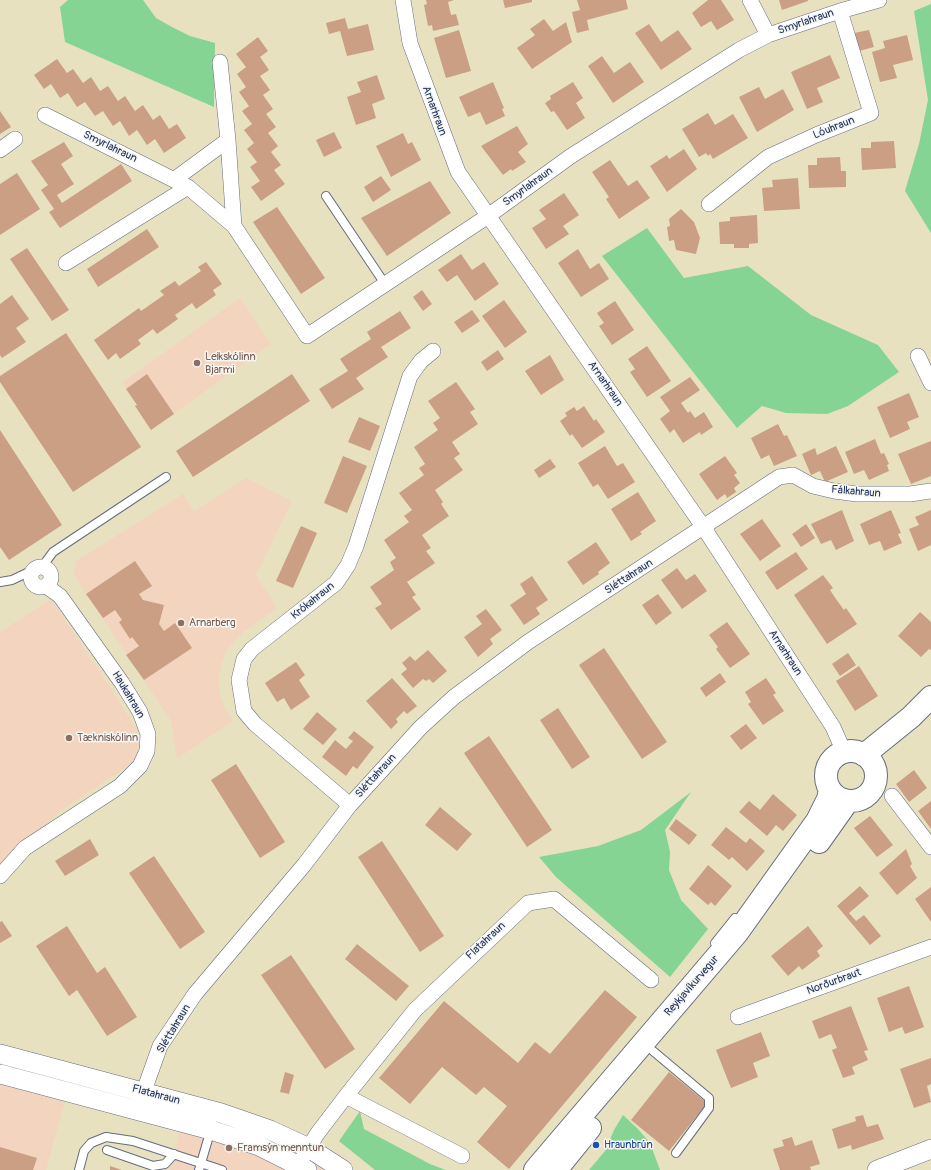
<!DOCTYPE html>
<html>
<head>
<meta charset="utf-8">
<style>
  body { margin:0 }
  canvas { display:block; background:#e8e1bf }
</style>
</head>
<body>
<canvas width="931" height="1170"></canvas>
<script>
const ctx = document.querySelector('canvas').getContext('2d');
ctx.lineJoin = 'round';
function fill(path, color) { ctx.fillStyle = color; ctx.fill(path, 'evenodd'); }
const shape = rows => new Path2D(rows.map(r => 'M' + r).join(''));
function strokePath(path, color, width, dash) { ctx.strokeStyle = color; ctx.lineWidth = width; ctx.lineCap = dash ? 'butt' : 'round'; ctx.setLineDash(dash || []); ctx.stroke(path); }
function label(font, color, halo, rows, align = 'center') {
  ctx.font = font + ' Pangolin,sans-serif'; ctx.lineWidth = 3; ctx.setLineDash([]); ctx.textBaseline = 'middle'; ctx.strokeStyle = halo; ctx.fillStyle = color; for (const [text, x, y, turn = 0] of rows) {
    ctx.save(); ctx.translate(x, y); ctx.rotate((+turn || 0) * Math.PI / 180); ctx.textAlign = isNaN(turn) ? turn : align; if (halo) ctx.strokeText(text, 0, 0); ctx.fillText(text, 0, 0); ctx.restore();
  }
}
const built = shape([
  [240,298,271,344,151,430,135,406,137,405,123,382],
  [246,478,292,501,256,575,277,608,242,633,229,647,224,656,219,675,220,695,223,705,233,721,177,759,171,721,74,575,76,561,183,494,194,511],
  [51,599,119,701,137,730,139,745,137,757,129,765,62,810,6,858,0,865,0,632],
  [0,1063,70,1083,46,1170,0,1170],
  [185,1113,255,1135,310,1160,325,1170,170,1170]
]);
const green = shape([
  [68,0,143,0,156,18,172,27,190,36,215,43,214,107,65,42,60,7],
  [931,4,931,233,905,191,919,144,928,100,914,11],
  [647,228,684,278,748,266,811,315,878,345,899,372,848,406,827,414,786,413,762,406,737,428,602,256],
  [691,792,665,830,670,852,669,870,681,900,708,929,670,977,556,877,539,857,598,846,641,830],
  [360,1111,364,1129,430,1164,446,1170,375,1170,339,1141],
  [623,1115,638,1129,650,1143,660,1170,589,1170,605,1151,614,1130]
]);
const building = shape([
  [426,0,454,0,448,2,451,15,456,14,459,25,433,31,432,25,428,26,424,5,427,4],
  [503,0,532,0,532,2,505,8],
  [577,0,626,0,628,9,587,20,589,30,577,33,572,12,580,10],
  [708,0,721,0,734,20,717,30,711,21,701,27,692,13],
  [779,0,808,0,808,1,782,10],
  [345,18,348,29,368,24,374,50,347,56,340,31,329,34,326,23],
  [544,19,553,31,566,22,572,42,532,69,517,48,535,35,530,29],
  [649,24,661,42,678,30,692,49,661,70,635,33],
  [459,30,471,71,446,78,434,38],
  [869,30,874,47,859,51,854,33],
  [907,35,913,60,893,65,897,78,880,82,872,52,885,48,883,41],
  [258,37,268,51,260,57,269,70,260,76,270,90,263,95,273,109,266,114,276,127,268,133,278,146,271,152,281,165,274,170,285,184,261,201,251,187,260,181,250,167,257,162,247,149,254,143,244,130,252,124,242,111,249,106,239,92,246,87,237,74,246,67,236,54],
  [830,55,840,78,817,88,823,102,807,109,791,72],
  [602,56,614,73,630,62,644,82,613,103,588,66],
  [57,59,67,73,73,69,83,83,91,77,100,91,108,86,118,101,125,96,135,111,143,105,153,120,160,115,169,129,177,124,186,138,164,153,155,139,147,145,137,130,129,136,120,121,113,126,103,111,95,116,85,102,77,107,68,93,60,98,51,84,44,89,34,75],
  [377,75,385,99,372,104,376,118,356,125,347,97,361,92,357,82],
  [493,82,504,108,502,109,505,116,486,125,480,112,468,117,459,97],
  [573,82,583,98,576,103,585,118,567,130,554,111,551,112,545,103,551,99,550,96],
  [759,87,765,99,783,89,794,110,757,132,739,97],
  [0,111,11,127,0,134],
  [708,113,715,125,733,114,748,138,713,159,710,154,708,156,706,153,699,157,682,129],
  [517,126,528,144,518,152,526,162,512,171,511,169,503,175,481,146],
  [334,132,342,148,324,157,316,140],
  [403,133,408,144,412,142,421,160,391,177,376,146],
  [894,141,896,168,862,170,861,148,871,148,871,142],
  [64,142,73,156,61,164,74,184,57,195,62,203,121,164,132,181,60,228,49,212,54,209,41,190,48,185,31,161],
  [684,149,697,169,667,192,650,166,667,155,669,159],
  [840,157,841,171,846,171,846,187,809,188,808,165,817,165,817,158],
  [610,160,628,186,637,180,650,198,619,219,606,199,609,197,592,172],
  [17,173,40,209,0,235,0,184],
  [381,176,391,190,373,202,364,187],
  [798,178,800,209,764,211,762,188,773,187,772,180],
  [430,181,451,213,387,256,361,218],
  [564,193,579,215,563,226,569,234,546,249,532,228,546,219,539,210],
  [277,207,325,278,301,294,253,222],
  [681,209,694,222,700,238,696,254,676,250,674,240,669,241,667,227,670,226,669,219],
  [757,215,758,243,749,244,749,248,734,248,734,244,720,244,719,222,730,221,730,217],
  [147,229,159,247,98,287,87,269],
  [27,248,69,310,52,321,10,259],
  [578,249,590,269,599,263,609,279,581,297,558,263],
  [461,254,472,270,484,262,499,284,475,301,457,275,447,282,438,270],
  [206,262,222,284,213,290,216,295,196,309,192,303,175,315,178,319,157,334,153,329,138,340,141,344,120,359,116,353,108,360,94,340,139,308,141,311,164,295,160,291,175,281,179,286,201,271,198,267],
  [422,290,432,304,423,311,413,297],
  [12,295,29,319,16,328,26,342,2,358,0,355,0,304],
  [504,300,527,332,505,348,482,316],
  [615,301,634,330,612,345,599,326,604,323,597,313],
  [472,310,480,321,462,333,454,322],
  [400,311,411,328,381,347,388,357,356,378,364,389,332,409,319,389,348,371,340,359,371,339,367,332],
  [66,333,141,447,73,492,0,382,0,376],
  [647,346,671,381,647,397,630,372,635,369,628,359],
  [498,350,504,359,487,371,481,362],
  [550,355,564,380,541,395,525,371],
  [147,374,174,414,151,430,135,406,137,405,126,389],
  [292,374,310,401,193,477,176,451],
  [690,377,700,390,681,403,688,413,690,411,695,418,704,412,713,427,701,435,700,432,683,443,674,429,670,433,660,419,670,411,660,397],
  [456,382,475,409,470,412,478,424,452,442,460,454,454,458,463,470,435,490,443,502,441,504,449,516,422,535,431,548,426,551,435,563,407,582,416,595,412,597,421,609,391,630,375,608,382,604,370,587,394,570,390,562,396,558,384,540,409,522,404,516,412,510,399,493,424,475,419,468,425,464,414,447,438,430,433,423,440,418,428,401],
  [909,393,919,417,907,422,910,429,890,438,877,407],
  [584,406,594,421,596,419,605,432,582,448,572,434,570,436,560,421,567,416,565,413,574,407,577,411],
  [359,417,380,426,370,451,348,442],
  [778,424,784,436,787,435,797,456,774,466,769,455,761,459,751,438],
  [0,430,62,525,9,560,0,547],
  [875,439,881,454,884,453,889,464,887,465,889,471,869,480,864,470,854,474,845,452],
  [931,441,931,476,911,484,898,454],
  [605,446,617,466,623,463,635,482,608,499,598,484,593,487,578,463],
  [836,446,848,472,825,482,820,471,811,475,802,454,815,448,817,455],
  [343,456,367,466,347,513,324,503],
  [725,456,737,473,734,475,740,483,734,488,736,492,727,498,725,494,717,500,699,474],
  [550,459,556,467,539,478,534,470],
  [638,492,656,521,640,532,642,534,631,541,611,509],
  [842,510,854,541,836,550,831,540,821,544,811,524],
  [891,510,901,533,898,534,902,543,884,551,880,541,869,545,860,524],
  [931,510,931,545,918,551,909,529,919,525,915,517],
  [762,519,781,546,760,561,740,534],
  [806,524,815,538,801,547,792,534],
  [301,526,317,533,293,588,276,581],
  [596,542,610,563,598,572,599,574,583,585,567,562],
  [796,552,808,569,777,590,765,572],
  [135,561,152,586,139,594,143,600,164,605,159,624,164,631,175,623,192,648,144,680,126,655,139,646,132,637,130,639,119,622,122,620,115,610,103,618,86,594],
  [677,568,686,580,695,574,707,591,682,609,661,580],
  [823,575,833,588,830,590,836,599,844,610,846,608,857,624,827,644,794,595],
  [532,576,548,600,536,608,540,614,524,625,510,605,526,594,520,584],
  [658,594,672,613,656,625,642,605],
  [486,609,502,630,490,639,493,644,478,657,464,637,482,624,476,616],
  [920,612,931,622,931,650,929,649,921,657,898,636],
  [727,622,750,654,730,668,716,649,718,647,709,635],
  [604,648,667,742,642,759,579,665],
  [428,650,447,671,433,683,429,679,426,681,423,679,413,688,401,674,407,669,402,663,410,656,415,661],
  [848,653,856,665,840,676,832,664],
  [296,662,305,675,299,680,310,697,291,710,284,698,277,702,265,683],
  [859,666,878,696,855,711,836,681],
  [720,673,726,682,706,697,700,688],
  [392,678,417,706,407,714,404,711,396,719,398,722,391,729,366,701],
  [766,678,776,693,773,695,784,711,763,725,748,704,751,702,745,692],
  [558,708,590,757,572,769,540,720],
  [317,712,337,729,323,745,303,729],
  [746,724,757,738,741,750,730,736],
  [354,731,374,747,357,769,353,766,346,776,322,757,335,740,346,749,353,741,348,738],
  [489,736,552,830,527,847,464,753],
  [236,764,285,842,260,858,211,780],
  [914,770,927,788,909,802,896,784],
  [773,794,797,815,783,831,776,825,767,836,739,812,749,801,760,810],
  [931,801,931,829,918,811],
  [440,807,472,834,457,851,425,825],
  [870,816,893,845,877,857,854,828],
  [676,819,697,835,689,845,669,829],
  [726,827,746,843,750,838,765,851,747,871,732,857,729,860,711,845],
  [90,839,99,855,65,876,55,861],
  [382,841,444,936,420,952,358,857],
  [906,849,912,864,910,866,917,878,897,895,879,873],
  [154,856,205,932,180,949,129,873],
  [708,865,732,886,715,906,711,902,708,905,689,889],
  [860,886,869,896,849,913,856,921,864,915,881,936,870,945,837,906],
  [931,887,931,922,915,899],
  [2,921,12,936,0,943,0,922],
  [67,926,97,973,105,967,137,1017,107,1036,77,990,69,996,36,946],
  [808,926,823,946,817,951,820,956,802,970,799,966,788,976,771,956],
  [357,944,409,986,396,1001,345,959],
  [291,955,355,1049,325,1069,261,975],
  [909,986,924,1027,905,1034,902,1027,889,1032,877,998],
  [605,990,637,1017,509,1169,477,1142,507,1106,484,1087,476,1095,442,1067,410,1104,379,1078,444,1001,518,1063,535,1042,550,1054],
  [851,1006,868,1050,864,1051,868,1060,852,1067,855,1074,843,1078,832,1050,837,1048,831,1034,819,1039,812,1021],
  [761,1032,770,1056,753,1063,758,1077,731,1088,716,1050],
  [931,1058,931,1084,927,1086,931,1102,914,1108,900,1069],
  [285,1072,294,1075,289,1094,280,1092],
  [669,1072,707,1103,669,1151,631,1120],
  [863,1115,867,1127,878,1124,884,1139,852,1150,851,1145,838,1149,832,1129,856,1121,855,1117],
  [792,1137,795,1146,812,1140,820,1164,810,1167,811,1170,780,1170,773,1149,784,1146,782,1140],
  [0,1147,37,1158,33,1170,0,1170],
  [110,1166,122,1170,110,1170]
]);
const service = shape([
  [326,196,385,284],
  [42,567,53,552,166,477],
  [0,582,12,580,33,570],
  [715,943,735,918],
  [653,1051,709,1098,709,1108,676,1153],
  [107,1150,153,1166,165,1164,174,1154],
  [79,1170,84,1151,91,1143,106,1137,133,1141,222,1170],
  [199,1170,211,1129]
]);
const minor = shape([
  [403,0,410,43,458,172,704,528,833,727,844,752],
  [750,0,768,35],
  [220,62,228,140,234,226],
  [45,115,188,187,234,226,307,336,488,216,571,156,739,50,768,35,840,11,879,0],
  [0,150,15,139],
  [175,179,228,140],
  [709,204,768,157,816,135,871,113,840,11],
  [66,263,188,187],
  [918,356,931,383],
  '31 577a10 10 0 1 1 20 0a10 10 0 1 1-20 0Z',
  [892,796,931,847],
  [350,805,255,724,244,711,239,680,244,659,252,649,336,583,348,565,356,546,410,376,421,361,433,351],
  [0,876,25,848,120,786,140,766,147,751,148,734,140,712,122,683,60,596,46,586],
  [738,1017,931,947],
  [346,1096,462,1156],
  [140,1102,160,1046,195,994,304,865,350,805,421,727,454,697,528,642,779,477,793,475,813,486,834,491,857,494,910,494,931,491],
  [299,1164,317,1134,346,1096,415,1010,528,903,554,899,651,980]
]);
const tertiary = shape([
  [0,1054,221,1113,270,1130,309,1148,343,1170],
  [0,1074,211,1130,259,1146,307,1170],
  [877,1170,931,1149]
]);
const secondary = shape([
  '826 776a25 25 0 1 1 50 0a25 25 0 1 1-50 0Z',
  [864,755,911,717,931,697],
  [819,842,848,801],
  [535,1170,737,933,817,821,828,799,830,790],
  [556,1170,590,1128]
]);
const markers = [
  [197,363,4,"#8d6e63"],
  [181,623,4,"#8d6e63"],
  [69,738,4,"#8d6e63"],
  [596,1145,4,"#1a4fb4"],
  [229,1148,4,"#8d6e63"]
];
const streetNames = [
  ["Smyrlahraun",806,22,-19],
  ["Arnarhraun",434,111,70],
  ["Lóuhraun",834,128,-22],
  ["Smyrlahraun",110,147,26],
  ["Smyrlahraun",528,187,-36],
  ["Arnarhraun",605,384,55],
  ["Fálkahraun",856,492,5],
  ["Sléttahraun",629,577,-33],
  ["Krókahraun",313,601,-39],
  ["Arnarhraun",785,653,57],
  ["Haukahraun",128,695,59],
  ["Sléttahraun",376,776,-48],
  ["Flatahraun",486,941,-43],
  ["Norðurbraut",834,982,-20],
  ["Reykjavíkurvegur",692,986,-49],
  ["Sléttahraun",174,1029,-59],
  ["Flatahraun",156,1095,15]
];
const educationNames = [
  ["Leikskólinn",205,357],
  ["Bjarmi",205,370],
  ["Arnarberg",189,623],
  ["Tækniskólinn",77,738],
  ["Framsýn menntun",237,1148]
];
const transitNames = [
  ["Hraunbrún",604,1145]
];
fill(built, '#f3d4be');
fill(green, '#86d493');
fill(building, '#ca9f84');
strokePath(service, '#636d80', 10);
strokePath(minor, '#636d80', 16);
strokePath(tertiary, '#636d80', 20);
strokePath(secondary, '#636d80', 24);
strokePath(service, '#fff', 8);
strokePath(minor, '#fff', 15);
strokePath(tertiary, '#fff', 19);
strokePath(secondary, '#fff', 22);
for (const [x, y, r, color] of markers) { const dot = new Path2D(); dot.arc(x, y, r, 0, 2 * Math.PI); ctx.fillStyle = color; ctx.fill(dot); strokePath(dot, '#f6f6f2', 1.5); }
label('11px', '#1b2f5e', '#f6f6f2', streetNames);
label('11px', '#785e54', '#f6f6f2', educationNames, 'left');
label('11px', '#164399', '#f6f6f2', transitNames, 'left');
</script>
</body>
</html>
